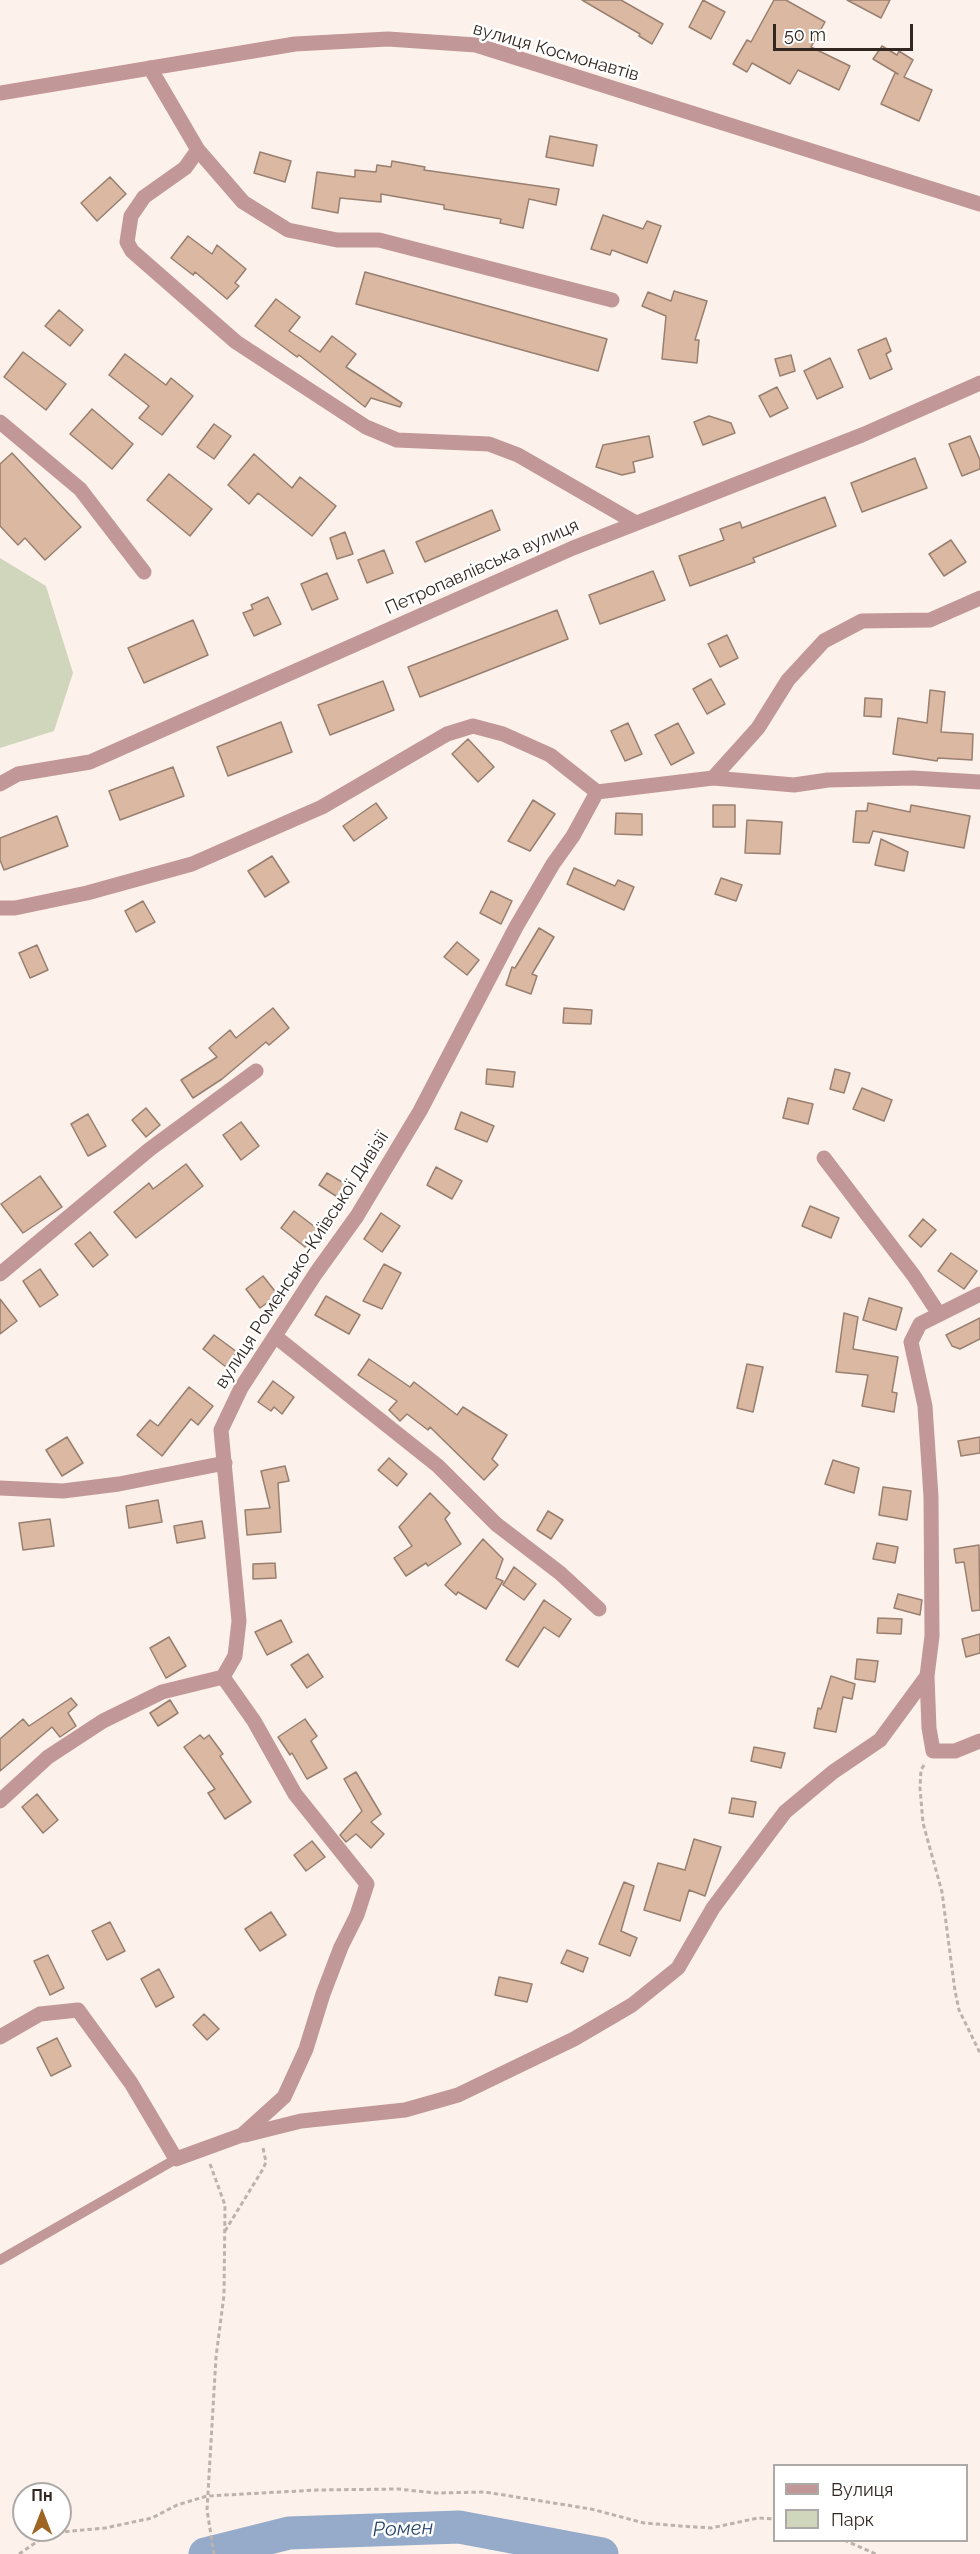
<!DOCTYPE html>
<html>
<head>
<meta charset="utf-8">
<style>
  body { margin:0 }
  #map { position:relative; width:980px; height:2554px; overflow:hidden; background:#fdf2eb; font-family:Raleway,sans-serif }
  canvas { display:block }
  .legend { position:absolute; left:773px; top:2464px; width:195px; height:78px; box-sizing:border-box; background:#fff; border:2px solid #ada9a6; margin:0; padding:8px 10px; list-style:none; font-size:18px; color:#322821 }
  .legend li { display:flex; align-items:center; gap:12px; height:30px }
  .legend b { width:30px; border:2px solid #ada9a6 }
  .north { position:absolute; left:12px; top:2482px; width:60px; height:60px; box-sizing:border-box; background:#fff; border:2px solid #ada9a6; border-radius:50%; rotate:0deg; font-size:16px; font-weight:700; line-height:24px; text-align:center; color:#322821 }
  .north::after { content:''; display:block; margin:auto; width:21px; height:27px; background:#9d6422; clip-path:polygon(50% 0,100% 100%,50% 72%,0 100%) }
  .scale { position:absolute; left:773px; top:24px; width:140px; height:27px; box-sizing:border-box; border:3px solid #322821; border-top:0; padding-left:8px; font-size:18px; line-height:21px; white-space:nowrap; color:#322821; -webkit-text-stroke:4px #fff; paint-order:stroke }
</style>
</head>
<body>
<div id="map">
<canvas width="980" height="2554"></canvas>
<ul class="legend">
<li><b style="height:8px;background:#c19897"></b>Вулиця</li>
<li><b style="height:16px;background:#d0d6bb"></b>Парк</li>
</ul>
<div class="north">Пн</div>
<div class="scale">50 m</div>
</div>
<script>
const ctx = document.querySelector('canvas').getContext('2d');
ctx.lineJoin = 'round';
function fill(path, color) { ctx.fillStyle = color; ctx.fill(path, 'evenodd'); }
const shape = rows => new Path2D(rows.map(r => 'M' + r).join(''));
function strokePath(path, color, width, dash) { ctx.strokeStyle = color; ctx.lineWidth = width; ctx.lineCap = dash ? 'butt' : 'round'; ctx.setLineDash(dash || []); ctx.stroke(path); }
function label(font, color, halo, rows, align = 'center') {
  ctx.font = font + ' Raleway,sans-serif'; ctx.lineWidth = 5; ctx.setLineDash([]); ctx.textBaseline = 'middle'; ctx.strokeStyle = halo; ctx.fillStyle = color; for (const [text, x, y, turn = 0] of rows) {
    ctx.save(); ctx.translate(x, y); ctx.rotate((+turn || 0) * Math.PI / 180); ctx.textAlign = isNaN(turn) ? turn : align; if (halo) ctx.strokeText(text, 0, 0); ctx.fillText(text, 0, 0); ctx.restore();
  }
}
const green = shape([
  [0,558,46,586,73,673,54,731,0,748]
]);
const river = shape([
  [205,2554,289,2533,459,2527,602,2554]
]);
const building = shape([
  [582,0,621,0,663,24,652,44,639,36,640,34,582,0],
  [703,0,725,12,711,39,689,27,703,0],
  [774,0,786,0,825,22,811,47,850,66,839,90,798,70,790,84,752,63,747,72,733,64,747,40,751,42,774,0],
  [847,0,890,0,881,18,847,0],
  [882,46,897,55,899,51,913,60,904,77,932,90,919,121,881,104,895,73,898,74,873,59,882,46],
  [550,136,597,145,593,166,546,157,550,136],
  [260,152,291,161,285,182,254,173,260,152],
  [392,161,425,167,424,170,559,189,556,205,529,199,523,228,500,223,501,219,444,209,444,205,381,194,381,202,340,198,338,213,312,208,317,172,355,177,355,170,376,172,377,165,391,167,392,161],
  [110,177,126,194,97,221,81,203,110,177],
  [603,215,643,229,647,221,661,226,647,263,612,250,610,255,591,249,603,215],
  [188,236,212,254,217,245,246,269,235,283,239,286,227,299,195,272,193,275,171,258,188,236],
  [365,272,607,339,598,371,356,304,365,272],
  [674,291,707,301,695,340,699,340,697,363,662,359,666,316,642,306,648,292,671,301,674,291],
  [276,299,300,317,289,331,320,352,332,336,356,354,346,367,402,403,400,407,371,398,365,407,299,355,297,357,255,326,276,299],
  [59,310,83,330,70,346,45,326,59,310],
  [886,338,891,351,886,354,892,369,870,379,858,350,886,338],
  [23,352,66,384,46,410,4,377,23,352],
  [125,354,166,385,171,378,193,396,162,435,139,418,149,406,109,375,125,354],
  [791,355,795,371,780,376,775,359,791,355],
  [830,358,843,387,817,399,804,371,830,358],
  [777,387,788,408,770,417,759,396,777,387],
  [92,409,133,444,112,469,70,434,92,409],
  [709,416,731,423,735,433,703,445,694,422,709,416],
  [214,424,231,436,214,459,197,447,214,424],
  [649,436,653,457,633,462,635,472,622,475,596,467,603,445,649,436],
  [970,436,980,460,980,469,962,476,949,444,970,436],
  [12,453,81,527,45,560,25,538,18,545,0,526,0,464,12,453],
  [254,454,292,488,300,477,336,506,312,536,258,493,249,504,228,485,254,454],
  [915,458,927,488,862,512,851,483,915,458],
  [169,474,212,509,190,536,147,500,169,474],
  [825,497,836,526,753,558,755,562,690,586,679,556,724,540,720,529,740,522,742,528,825,497],
  [492,510,500,530,425,562,416,542,492,510],
  [345,532,353,554,337,559,330,538,345,532],
  [951,540,966,562,944,576,929,554,951,540],
  [384,550,393,573,367,583,358,560,384,550],
  [653,571,665,600,600,624,589,595,653,571],
  [327,573,338,599,312,610,301,584,327,573],
  [268,597,281,624,254,636,243,613,253,609,251,605,268,597],
  [557,610,568,639,420,697,408,667,557,610],
  [193,620,208,655,144,683,128,648,193,620],
  [727,635,738,658,720,667,708,644,727,635],
  [711,679,725,704,707,714,693,689,711,679],
  [383,681,394,710,330,735,318,705,383,681],
  [930,690,945,692,941,732,973,734,972,760,938,758,937,761,893,754,898,718,927,723,930,690],
  [865,698,882,699,881,717,864,716,865,698],
  [281,722,292,752,228,776,217,747,281,722],
  [628,723,642,754,625,761,611,731,628,723],
  [678,723,694,753,671,765,655,735,678,723],
  [468,739,494,767,478,782,452,754,468,739],
  [173,767,184,796,120,820,109,791,173,767],
  [533,800,555,814,530,851,508,841,533,800],
  [376,803,387,818,354,841,343,826,376,803],
  [868,803,910,812,911,805,970,816,964,848,873,831,869,843,853,842,856,811,867,811,868,803],
  [713,805,735,805,735,827,713,827,713,805],
  [616,813,642,814,642,835,615,834,616,813],
  [57,816,68,846,4,870,0,860,0,838,57,816],
  [747,820,782,822,780,854,745,853,747,820],
  [881,839,908,852,904,871,875,865,881,839],
  [272,856,289,882,265,897,248,871,272,856],
  [574,868,615,886,618,880,634,887,624,910,567,884,574,868],
  [721,878,742,885,736,901,715,894,721,878],
  [491,891,512,901,501,924,480,913,491,891],
  [143,901,155,922,136,932,125,911,143,901],
  [539,928,554,937,532,974,537,976,531,994,506,985,512,967,515,968,539,928],
  [457,942,479,960,467,975,444,957,457,942],
  [37,945,48,970,30,978,19,953,37,945],
  [273,1008,289,1028,269,1045,266,1042,222,1079,193,1098,181,1080,217,1057,209,1048,230,1030,236,1038,273,1008],
  [564,1008,592,1010,591,1024,563,1023,564,1008],
  [487,1069,515,1072,513,1087,486,1084,487,1069],
  [835,1069,850,1073,844,1093,830,1089,835,1069],
  [862,1088,892,1100,884,1121,853,1109,862,1088],
  [788,1098,813,1104,808,1124,783,1118,788,1098],
  [146,1108,160,1125,146,1137,132,1120,146,1108],
  [461,1112,494,1126,487,1142,455,1129,461,1112],
  [88,1114,106,1146,88,1156,71,1124,88,1114],
  [241,1122,259,1146,241,1160,223,1135,241,1122],
  [186,1164,203,1186,136,1238,114,1212,149,1183,153,1189,186,1164],
  [436,1167,462,1181,452,1199,427,1185,436,1167],
  [327,1173,347,1185,339,1198,319,1185,327,1173],
  [40,1176,62,1207,23,1233,1,1204,40,1176],
  [810,1206,839,1218,831,1238,802,1226,810,1206],
  [294,1211,319,1230,305,1247,281,1228,294,1211],
  [381,1213,400,1226,382,1252,364,1239,381,1213],
  [923,1219,936,1230,921,1247,909,1236,923,1219],
  [90,1232,108,1255,93,1267,75,1244,90,1232],
  [951,1253,977,1271,964,1289,938,1271,951,1253],
  [384,1264,401,1273,382,1309,363,1301,384,1264],
  [40,1269,58,1295,40,1307,23,1281,40,1269],
  [263,1276,278,1295,260,1308,246,1289,263,1276],
  [326,1296,360,1315,349,1334,315,1315,326,1296],
  [869,1298,902,1308,896,1330,863,1320,869,1298],
  [0,1299,17,1321,0,1334,0,1299],
  [844,1313,858,1317,853,1349,898,1357,892,1392,897,1393,894,1412,862,1406,868,1375,836,1372,844,1313],
  [980,1318,980,1339,960,1349,952,1346,946,1335,980,1318],
  [214,1335,237,1352,226,1367,203,1349,214,1335],
  [369,1359,410,1387,414,1382,457,1415,463,1407,507,1435,492,1459,498,1465,484,1480,430,1427,428,1430,407,1414,400,1421,389,1410,397,1401,358,1375,369,1359],
  [747,1364,763,1367,753,1412,737,1408,747,1364],
  [273,1381,294,1397,282,1414,274,1407,271,1411,258,1402,273,1381],
  [189,1387,213,1406,198,1425,191,1419,162,1456,137,1435,150,1420,158,1426,189,1387],
  [67,1437,83,1463,62,1476,46,1450,67,1437],
  [980,1437,980,1453,961,1456,958,1441,980,1437],
  [389,1458,407,1474,397,1486,378,1470,389,1458],
  [833,1460,859,1468,854,1493,825,1484,833,1460],
  [285,1466,289,1481,278,1483,281,1532,247,1535,245,1510,270,1508,261,1471,285,1466],
  [883,1487,911,1491,907,1520,879,1515,883,1487],
  [430,1493,450,1513,445,1519,461,1544,428,1566,426,1563,406,1576,394,1558,412,1546,399,1527,430,1493],
  [158,1500,162,1522,129,1528,126,1506,158,1500],
  [548,1511,563,1520,551,1539,537,1530,548,1511],
  [50,1519,54,1546,23,1550,19,1523,50,1519],
  [202,1521,205,1538,177,1543,174,1526,202,1521],
  [483,1539,503,1559,496,1578,503,1581,486,1609,458,1592,456,1595,445,1585,483,1539],
  [877,1543,898,1547,895,1563,873,1559,877,1543],
  [979,1545,980,1610,972,1611,964,1562,956,1563,954,1549,979,1545],
  [275,1563,276,1578,253,1579,253,1564,275,1563],
  [514,1567,536,1584,524,1600,503,1585,514,1567],
  [898,1594,922,1600,920,1615,894,1608,898,1594],
  [544,1600,571,1619,559,1637,544,1627,518,1667,506,1660,544,1600],
  [878,1618,902,1619,901,1634,877,1633,878,1618],
  [281,1620,292,1642,267,1655,255,1632,281,1620],
  [980,1634,980,1653,966,1657,962,1639,980,1634],
  [169,1637,186,1666,166,1678,150,1648,169,1637],
  [308,1654,323,1677,307,1688,291,1665,308,1654],
  [857,1659,878,1661,875,1682,855,1679,857,1659],
  [831,1676,855,1684,852,1699,843,1697,836,1732,814,1728,818,1708,821,1709,831,1676],
  [71,1698,77,1705,68,1713,76,1726,60,1737,52,1727,0,1771,0,1739,23,1719,29,1726,71,1698],
  [170,1700,178,1713,158,1726,150,1713,170,1700],
  [305,1719,317,1736,311,1741,327,1768,307,1779,292,1753,290,1755,278,1737,305,1719],
  [200,1735,204,1739,209,1735,223,1754,220,1756,251,1802,225,1819,208,1793,215,1789,184,1747,200,1735],
  [754,1747,785,1753,781,1768,751,1761,754,1747],
  [356,1772,381,1814,371,1822,384,1834,371,1848,356,1834,346,1842,340,1835,362,1811,344,1779,356,1772],
  [37,1794,58,1820,43,1833,22,1807,37,1794],
  [732,1798,756,1802,753,1817,729,1813,732,1798],
  [694,1839,721,1847,705,1896,689,1890,680,1921,644,1910,658,1863,685,1870,694,1839],
  [312,1841,325,1857,306,1871,294,1855,312,1841],
  [624,1882,634,1886,621,1931,637,1938,630,1956,599,1944,624,1882],
  [271,1912,286,1935,260,1951,245,1929,271,1912],
  [110,1922,125,1951,107,1960,92,1931,110,1922],
  [567,1950,588,1958,583,1972,561,1963,567,1950],
  [48,1955,64,1988,50,1995,34,1961,48,1955],
  [159,1969,174,1997,156,2007,141,1979,159,1969],
  [499,1977,532,1984,527,2002,495,1995,499,1977],
  [204,2014,219,2029,207,2040,193,2025,204,2014],
  [57,2038,71,2066,51,2076,37,2048,57,2038]
]);
const path = shape([
  [924,1765,921,1770,920,1788,923,1823,942,1892,955,1991,959,2010,980,2053],
  [210,2164,225,2205,224,2295,216,2357,207,2510,214,2554],
  [225,2231,263,2169,266,2162,263,2148],
  [844,2540,876,2554],
  [19,2554,50,2533,105,2528,152,2518,177,2505,207,2496,317,2490,398,2489,436,2493,485,2492,591,2509,644,2523,680,2526,711,2528,758,2518,774,2519]
]);
const service = shape([
  [0,2260,176,2159]
]);
const minor = shape([
  [150,68,198,150,243,202,288,230,337,240,379,240,612,300],
  [198,150,185,168,144,197,131,216,127,242,132,251,236,342,366,427,397,440,489,444,518,455,636,523],
  [0,422,80,489,144,572],
  [713,778,758,728,788,680,824,641,862,621,930,620,980,598],
  [0,784,18,774,90,762,573,548,862,435,980,383],
  [0,908,15,908,87,893,192,864,322,807,447,734,473,726,503,734,550,755,597,792,713,778,794,785,828,780,913,778,980,782],
  [824,1158,914,1276,939,1314],
  [0,1274,150,1149,256,1071],
  [980,1294,920,1324,911,1342,925,1406,931,1497,932,1636,927,1676,929,1728,933,1751,955,1751,980,1741],
  [276,1337,438,1466,496,1524,560,1573,599,1609],
  [0,1488,63,1491,119,1484,225,1463],
  [0,1801,48,1757,103,1721,162,1692,223,1677,235,1656,239,1621,221,1430,241,1388,316,1273,357,1216,420,1111,516,927,553,864,573,836,597,792],
  [0,2037,40,2014,78,2010,131,2083,176,2159,242,2135,284,2097,306,2049,323,1994,341,1947,357,1915,367,1884,295,1794,254,1721,223,1677],
  [245,2135,301,2121,405,2110,458,2095,574,2039,632,2005,678,1968,713,1908,785,1812,833,1772,880,1740,927,1676]
]);
const tertiary = shape([
  [0,93,295,44,388,39,476,45,980,204]
]);
const streetNames = [
  ["вулиця Космонавтів",556,52,16],
  ["Петропавлівська вулиця",482,567,-24],
  ["вулиця Роменсько-Київської Дивізії",302,1260,-57]
];
const waterNames = [
  ["Ромен",403,2529,-2]
];
fill(green, '#d0d6bb');
strokePath(river, '#95abc9', 33);
fill(building, '#dab8a2');
strokePath(building, '#987f6f', 1.5);
strokePath(path, '#beb3ac', 3, [4.5, 3]);
strokePath(service, '#c19897', 10);
strokePath(minor, '#c19897', 15);
strokePath(tertiary, '#c19897', 15);
label('18px', '#322821', '#fff', streetNames);
label('italic 20px', '#274770', '#fff', waterNames);
</script>
</body>
</html>
